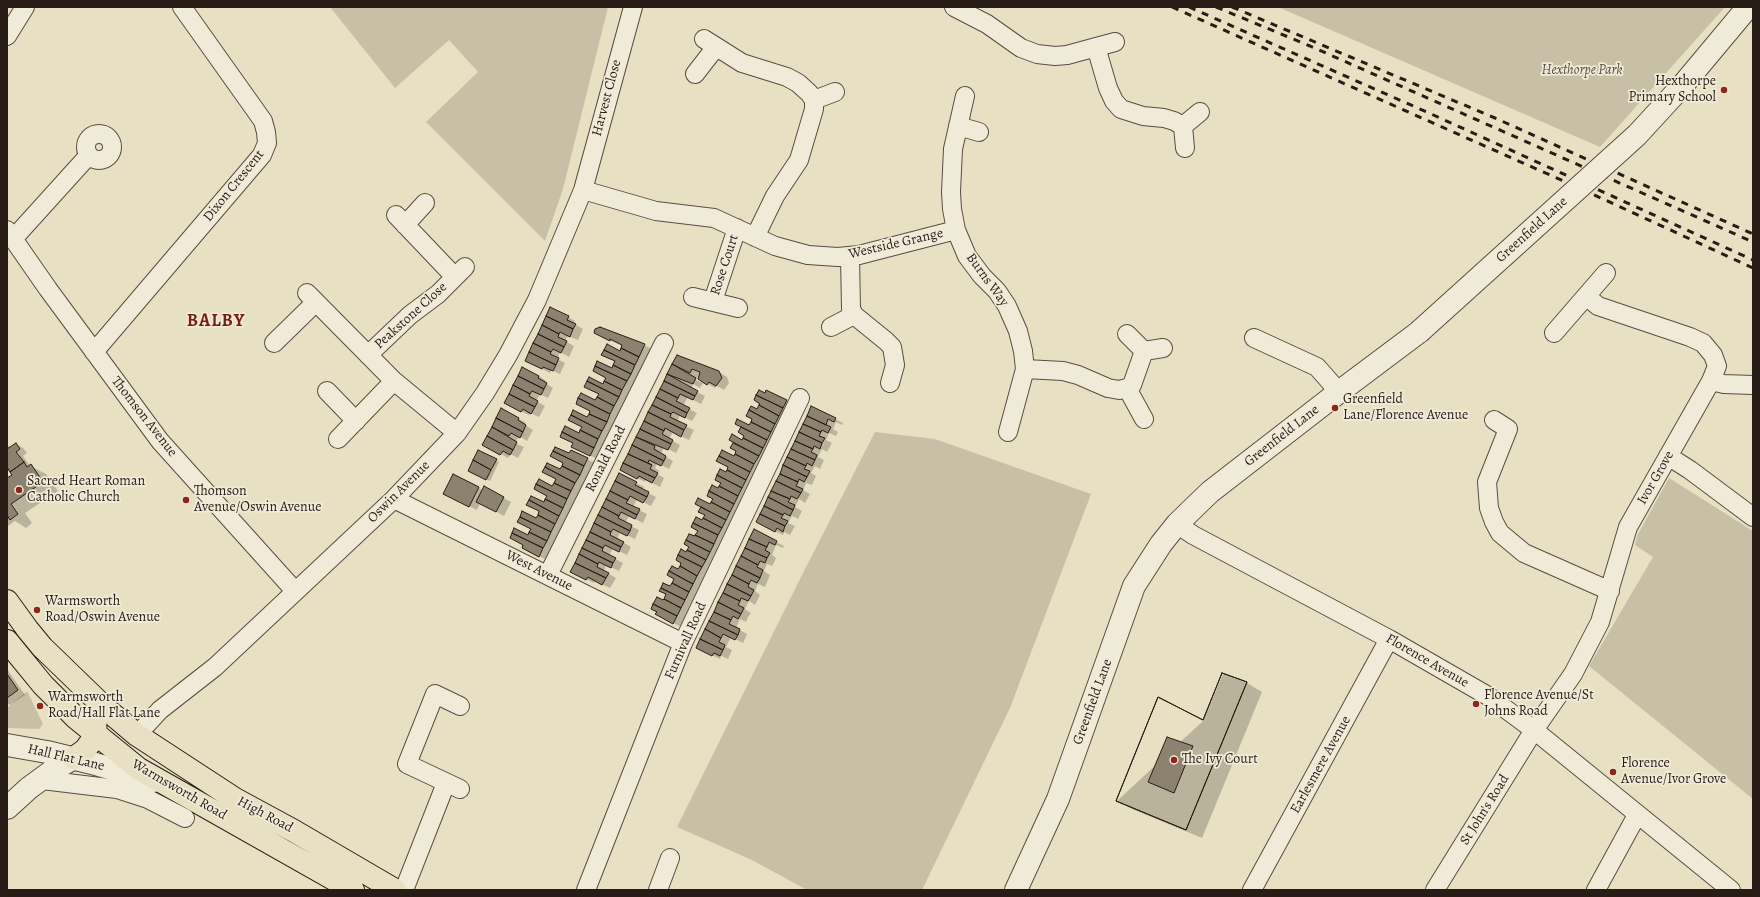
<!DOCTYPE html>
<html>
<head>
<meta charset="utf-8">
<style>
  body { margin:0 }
  #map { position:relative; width:1760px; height:897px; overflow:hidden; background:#e8e0c3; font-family:Alegreya,serif }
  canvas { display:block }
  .frame { position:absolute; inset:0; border:8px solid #281c17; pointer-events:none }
</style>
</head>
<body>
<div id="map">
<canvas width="1760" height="897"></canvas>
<div class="frame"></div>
</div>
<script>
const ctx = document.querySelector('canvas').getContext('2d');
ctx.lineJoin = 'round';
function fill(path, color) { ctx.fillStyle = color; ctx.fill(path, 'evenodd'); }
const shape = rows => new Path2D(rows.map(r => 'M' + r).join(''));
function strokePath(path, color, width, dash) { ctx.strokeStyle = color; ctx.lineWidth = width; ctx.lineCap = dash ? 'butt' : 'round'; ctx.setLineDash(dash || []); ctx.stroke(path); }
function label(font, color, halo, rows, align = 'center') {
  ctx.font = font + ' Alegreya,serif'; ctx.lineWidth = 3.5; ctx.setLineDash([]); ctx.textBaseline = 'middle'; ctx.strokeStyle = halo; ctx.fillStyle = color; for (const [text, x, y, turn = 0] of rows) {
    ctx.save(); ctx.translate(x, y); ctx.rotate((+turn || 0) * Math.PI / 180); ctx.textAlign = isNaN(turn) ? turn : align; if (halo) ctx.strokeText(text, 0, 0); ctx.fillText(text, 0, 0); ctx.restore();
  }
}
const green = shape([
  [330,7,608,7,563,189,545,241,426,122,478,72,449,40,395,88],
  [1278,7,1725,7,1600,147],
  [875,432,935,439,1091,494,1010,708,922,890,807,890,752,860,677,827,801,577],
  [1669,478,1753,531,1753,799,1589,666,1653,557,1635,545,1637,536],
  [27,691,43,724,39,729,7,728,7,708]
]);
const shadow = shape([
  [568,317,575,321,574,324,583,329,578,340,568,336,565,341,574,346,569,357,560,352,557,359,565,363,560,374,551,370,550,373,533,364],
  [602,337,644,345,652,349,597,459,579,450,579,435,616,362,610,359,620,352,623,346],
  [677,356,719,372,727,377,729,383,724,390,717,386,715,388,699,379,700,371,696,380,703,383,700,388,693,384,691,389,705,396,701,404,688,397,683,406,697,413,692,421,680,415,677,422,694,430,689,440,673,432,669,439,680,445,676,453,664,447,661,454,673,461,669,469,657,463,655,468,659,471,657,474,664,478,660,487,646,480,645,482,621,470],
  [539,376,546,381,545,383,553,388,548,398,540,394,538,398,536,401,545,406,539,417,530,413,529,415,512,407],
  [767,391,794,405,681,627,664,618,664,602,737,451,731,448,734,442,743,441],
  [812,408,843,423,842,425,836,422,833,429,838,432,836,436,829,433,826,440,832,443,827,452,822,449,818,457,824,460,820,469,815,466,811,473,816,476,812,485,806,483,803,490,810,494,805,503,799,499,795,507,802,511,798,519,792,516,788,523,795,526,790,535,784,532,783,535,764,526],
  [502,409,526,423,525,425,533,430,527,441,519,436,515,443,524,447,518,458,510,454,508,458,483,444],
  [7,444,10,448,16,444,23,448,27,453,23,456,30,466,46,474,58,491,25,513,32,523,26,528,15,521,8,526,7,525,7,480,14,475,10,470,7,472],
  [479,451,499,462,490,481,469,470],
  [569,455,587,459,595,463,547,560,530,552,528,536],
  [636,483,644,487,642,490,656,497,651,506,637,499,633,507,647,514,643,523,629,516,625,523,639,530,635,539,620,532,617,539,631,547,627,555,613,548,609,556,623,563,619,571,606,565,604,571,616,578,610,588,595,581,594,583,579,576],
  [478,488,483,490,484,488,511,502,504,516,480,503,477,510,452,498],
  [754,531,784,546,783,548,776,545,772,555,776,558,774,563,772,566,767,564,764,571,770,575,765,587,758,584,755,591,760,595,755,605,749,601,745,609,751,613,748,617,746,622,740,619,736,628,747,634,743,643,731,637,726,647,732,650,728,659,721,656,720,659,705,652],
  [7,669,25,695,10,705,7,703],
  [1223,674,1247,683,1262,692,1202,838,1132,809,1117,801,1203,721]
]);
const building = shape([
  [550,307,569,316,567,320,576,324,573,329,546,316,550,307],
  [546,316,573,329,570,337,560,332,559,334,542,325,546,316],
  [542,325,559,334,558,337,567,341,564,347,538,334,542,325],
  [600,327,645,344,639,357,621,348,622,345,610,339,610,341,594,333,595,329,600,327],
  [538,334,564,347,561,353,553,349,551,352,533,343,538,334],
  [533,343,551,352,550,354,559,358,556,365,529,352,533,343],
  [607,344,620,351,621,348,639,357,635,365,604,350,607,344],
  [604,350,635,365,631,374,613,365,615,361,601,355,604,350],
  [529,352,556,365,553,371,543,367,542,369,525,361,529,352],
  [677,355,719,371,722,378,716,386,709,382,707,385,698,379,700,372,692,369,690,373,672,364,677,355],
  [597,361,612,368,613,365,631,374,627,381,595,366,597,361],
  [672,364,696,378,693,384,667,374,672,364],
  [595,366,627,381,622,390,604,381,606,378,593,371,595,366],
  [522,367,539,376,538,378,547,383,544,389,518,376,522,367],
  [667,374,698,391,695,396,664,381,667,374],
  [518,376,544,389,541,395,532,391,530,394,513,385,518,376],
  [589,377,603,384,604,381,622,390,619,397,587,381,589,377],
  [587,381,619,397,614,406,597,397,599,394,584,387,587,381],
  [664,381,695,396,693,400,680,394,678,398,660,389,664,381],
  [513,385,530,394,529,396,538,401,535,407,509,394,513,385],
  [660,389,678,398,676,401,690,408,687,413,656,397,660,389],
  [759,390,765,393,766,390,787,400,783,408,756,395,759,390],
  [581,393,595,400,597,397,614,406,610,414,578,398,581,393],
  [509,394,535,407,531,414,523,409,521,412,504,403,509,394],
  [756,395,783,408,779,416,759,405,760,404,754,400,756,395],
  [656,397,687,413,685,418,673,412,671,414,652,405,656,397],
  [578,398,610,414,607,422,589,414,590,411,576,404,578,398],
  [652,405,671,414,670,417,687,425,684,430,648,412,652,405],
  [759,405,779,416,775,424,749,410,751,406,757,409,759,405],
  [811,406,836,418,834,422,828,419,826,425,807,416,811,406],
  [501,408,519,418,518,420,526,425,523,432,496,418,501,408],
  [573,410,587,417,589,414,607,422,602,431,571,415,573,410],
  [749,410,775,424,771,432,751,422,752,419,746,416,749,410],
  [648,412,684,430,681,437,665,428,664,431,644,421,648,412],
  [571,415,602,431,598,439,580,430,582,427,568,420,571,415],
  [807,416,831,427,828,433,822,430,821,432,803,424,807,416],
  [496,418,523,432,520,438,511,433,509,436,492,427,496,418],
  [737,419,749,425,751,422,771,432,767,440,735,424,737,419],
  [644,421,664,431,662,434,673,440,671,444,640,429,644,421],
  [803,424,821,432,819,436,825,438,822,443,799,432,803,424],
  [565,426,579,433,580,430,598,439,594,448,562,432,565,426],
  [492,427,517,442,513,450,487,436,492,427],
  [741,427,767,440,763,448,743,438,744,436,738,432,741,427],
  [640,429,671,444,668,450,636,437,640,429],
  [562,432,594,448,590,456,571,447,573,443,560,437,562,432],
  [799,432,822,443,820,449,814,446,813,449,795,441,799,432],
  [732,434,742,440,743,438,763,448,759,456,729,440,732,434],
  [487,436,513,450,510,455,503,451,500,455,482,445,487,436],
  [636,437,655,446,654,449,666,456,664,461,632,445,636,437],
  [795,441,813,449,811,452,817,455,815,460,791,449,795,441],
  [16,443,20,449,16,452,24,462,10,472,7,467,7,449,16,443],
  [733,443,759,456,754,464,735,454,736,451,730,448,733,443],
  [632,445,664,461,661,466,649,460,648,463,652,465,628,454,632,445],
  [555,447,569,453,571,450,588,458,584,466,553,451,555,447],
  [791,449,815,460,812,466,807,463,806,466,787,457,791,449],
  [478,450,497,459,491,470,473,460,478,450],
  [722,450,734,456,735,454,754,464,750,472,719,456,722,450],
  [553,451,584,466,580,475,562,466,563,463,550,456,553,451],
  [628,454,652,465,650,469,658,473,655,478,623,463,628,454],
  [719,456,750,472,746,480,727,470,728,467,716,461,719,456],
  [787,457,806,466,804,469,810,471,807,477,783,465,787,457],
  [473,460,491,470,486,480,468,471,473,460],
  [24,462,27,467,31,464,43,482,11,504,18,514,10,520,7,515,7,478,12,475,10,472,24,462],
  [547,463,560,469,562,466,580,475,575,483,545,467,547,463],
  [623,463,655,478,652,483,639,476,637,479,620,470,623,463],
  [783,465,807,477,804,482,799,479,798,482,780,474,783,465],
  [545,467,575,483,571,491,554,483,556,479,542,472,545,467],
  [720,469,726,472,727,470,746,480,742,488,717,475,720,469],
  [619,473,637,482,635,485,649,492,647,497,615,481,619,473],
  [453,474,479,487,469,507,443,494,453,474],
  [780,474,798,482,796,486,803,489,801,493,776,481,780,474],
  [717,475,742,488,738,496,719,486,721,483,715,480,717,475],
  [539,479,552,486,554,483,571,491,567,499,536,484,539,479],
  [615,481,647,497,643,503,630,496,628,500,610,491,615,481],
  [776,481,801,493,797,499,791,496,790,499,771,491,776,481],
  [536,484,567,499,563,508,545,499,547,496,534,489,536,484],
  [712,485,718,488,719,486,738,496,734,504,709,491,712,485],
  [484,486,504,497,496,512,476,502,484,486],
  [610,491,628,500,626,503,640,509,637,515,606,499,610,491],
  [709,491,734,504,730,512,711,502,713,499,707,496,709,491],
  [771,491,790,499,788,502,795,505,793,510,768,497,771,491],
  [531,496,544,502,545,499,563,508,559,516,529,500,531,496],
  [768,497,793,510,790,516,784,513,783,515,764,506,768,497],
  [698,498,710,504,711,502,730,512,726,520,695,504,698,498],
  [606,499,637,515,635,519,621,512,619,516,602,507,606,499],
  [529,500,559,516,555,524,538,515,539,511,526,505,529,500],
  [764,506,783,515,781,518,788,521,785,526,760,514,764,506],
  [602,507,619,516,618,518,632,525,630,531,598,515,602,507],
  [701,507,726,520,722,528,703,518,705,515,698,512,701,507],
  [522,511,536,518,538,515,555,524,551,532,520,517,522,511],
  [760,514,785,526,783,532,777,528,775,532,756,522,760,514],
  [598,515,630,531,627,536,613,529,611,532,594,523,598,515],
  [520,517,551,532,547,541,529,532,531,529,517,522,520,517],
  [696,517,702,520,703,518,722,528,718,535,693,523,696,517],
  [594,523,611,532,610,535,624,542,621,547,590,532,594,523],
  [693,523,718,535,714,544,695,535,698,531,691,527,693,523],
  [514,528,528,535,529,532,547,541,543,548,512,533,514,528],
  [754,529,777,541,775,545,769,542,767,547,749,539,754,529],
  [590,532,621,547,619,552,605,545,603,548,586,540,590,532],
  [512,533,543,548,539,557,522,548,523,545,510,538,512,533],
  [689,534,695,536,695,535,714,544,710,552,686,540,689,534],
  [749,539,767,547,765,550,770,553,767,558,745,548,749,539],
  [586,540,603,548,602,551,616,558,613,563,582,548,586,540],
  [686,540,710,552,706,560,687,550,689,547,684,544,686,540],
  [582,548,613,563,611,568,599,562,598,564,579,554,582,548],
  [745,548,767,558,765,563,760,561,758,565,741,556,745,548],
  [681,549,686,552,687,550,706,560,702,567,678,555,681,549],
  [579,554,598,564,597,567,609,573,606,578,575,563,579,554],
  [678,555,702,567,697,576,680,566,681,563,676,560,678,555],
  [741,556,758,565,757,567,763,570,760,578,736,566,741,556],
  [575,563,606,578,602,585,588,577,586,580,570,572,575,563],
  [672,566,678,569,680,566,697,576,693,584,669,571,672,566],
  [736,566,760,578,757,583,751,580,749,584,732,575,736,566],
  [669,571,693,584,689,592,672,583,674,579,667,575,669,571],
  [732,575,749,584,748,587,754,590,751,596,727,584,732,575],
  [663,583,670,586,672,583,689,592,685,600,661,588,663,583],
  [727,584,751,596,748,601,741,598,740,601,723,593,727,584],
  [661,588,685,600,681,608,664,599,666,594,659,591,661,588],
  [723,593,740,601,738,605,744,608,741,614,718,602,723,593],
  [657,597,663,600,664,599,681,608,677,616,653,604,657,597],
  [718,602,741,614,738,619,733,616,731,620,714,612,718,602],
  [653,604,677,616,673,624,655,614,657,612,651,609,653,604],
  [714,612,731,620,729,624,740,629,738,635,709,621,714,612],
  [709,621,738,635,735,640,723,634,721,638,705,629,709,621],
  [705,629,721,638,719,642,725,645,723,650,700,639,705,629],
  [700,639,723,650,720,656,714,653,712,656,696,648,700,639],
  [1222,673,1247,682,1186,830,1116,801,1158,697,1203,720,1222,673],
  [1167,737,1193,746,1174,793,1148,782,1167,737],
  [1222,673,1247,682,1186,830,1116,801,1158,697,1203,720,1222,673],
  [7,674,18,690,7,698,7,674]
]);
const minor = shape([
  [954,7,987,24,1021,48,1037,54,1055,56,1067,55,1115,42],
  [7,36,25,7],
  [704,39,742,63,787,77,798,83,809,93,814,100,814,109,799,160,775,196,755,237],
  [1096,47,1108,88,1114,101,1121,109,1143,116,1164,118,1174,121,1183,126],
  [695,74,716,47],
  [965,96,953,149,951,192,952,209,956,230,967,256,982,276,997,291,1007,306,1018,331,1023,351,1025,369,1008,432],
  [814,100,835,92],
  [958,126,979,132],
  '86 147a13 13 0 1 1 26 0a13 13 0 1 1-26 0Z',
  [1185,148,1183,126,1200,112],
  [583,190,656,211,714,218,775,246,808,255,838,257,859,255,956,230],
  [396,215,455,277],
  [405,225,425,203],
  [7,230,48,289,160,441,295,591],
  [13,239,89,155],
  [850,256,851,309,854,315,886,341,892,347,895,365,890,383],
  [307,293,394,381,457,433],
  [693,297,738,308],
  [713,301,737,228],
  [831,327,854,315],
  [1554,333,1606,273],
  [1127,334,1144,351,1163,348],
  [1254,338,1317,367,1339,392],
  [274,343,316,302],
  [94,352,262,155,267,143,266,132,263,121,182,7],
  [368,355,410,315,438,294,465,267],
  [1025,369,1063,371,1078,375,1108,388,1119,390,1127,388,1132,385,1144,351],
  [1711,381,1724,384,1753,385],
  [1127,388,1144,419],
  [327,391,356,421],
  [1494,420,1508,429,1487,482,1489,508,1494,522,1500,533,1524,553,1610,591],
  [338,439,394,381],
  [1668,456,1690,470,1753,517],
  [394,499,683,643],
  [1177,524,1193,535,1389,639,1488,696,1534,730,1731,890],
  [548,575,664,343],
  [460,706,435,694,407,764,460,789],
  [137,735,160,710,215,667,394,499,457,433,485,393,508,355,537,300,583,190,633,7],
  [42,780,117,789,148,799,185,818],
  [404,890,446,783],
  [586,890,683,643,800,398],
  [658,890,670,858],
  [1252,890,1389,639],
  [1435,890,1534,730,1573,674,1600,622,1628,527,1711,381,1717,366,1713,355,1703,343,1690,337,1598,306,1586,296],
  [1596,890,1637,815]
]);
const tertiary = shape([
  [7,745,47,752,92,763,153,781],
  [7,808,29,788,55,769,74,758],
  [1016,890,1058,799,1134,586,1161,544,1177,524,1210,492,1339,392,1419,332]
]);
const primary = shape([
  [7,601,28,630,42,647,105,708,137,735,235,799,294,831,395,890],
  [7,641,43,685,76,718,139,769,353,890],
  [74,758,85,750,96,735,95,721]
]);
const rail = shape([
  [1172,7,1577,187,1753,268],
  [1189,7,1429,113,1753,260],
  [1216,7,1310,46,1753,242],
  [1232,7,1495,118,1753,234]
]);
const tertiaryBridge = shape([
  [1419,332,1637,135,1682,86,1748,7]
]);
const markers = [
  [1724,90,4,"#8f2418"],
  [1335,408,4,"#8f2418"],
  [19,490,4,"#8f2418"],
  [186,500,4,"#8f2418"],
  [37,610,4,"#8f2418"],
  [1476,704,4,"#8f2418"],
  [40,706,4,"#8f2418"],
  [1174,760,4,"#8f2418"],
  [1613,772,4,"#8f2418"]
];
const parkNames = [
  ["Hexthorpe Park",1582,71]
];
const poiNames = [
  ["Hexthorpe",1716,82,"right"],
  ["Primary School",1716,98,"right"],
  ["Greenfield",1343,400],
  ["Lane/Florence Avenue",1343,416],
  ["Sacred Heart Roman",27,482],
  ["Catholic Church",27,498],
  ["Thomson",194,492],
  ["Avenue/Oswin Avenue",194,508],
  ["Warmsworth",45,602],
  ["Road/Oswin Avenue",45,618],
  ["Florence Avenue/St",1484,696],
  ["Johns Road",1484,712],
  ["Warmsworth",48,698],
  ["Road/Hall Flat Lane",48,714],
  ["The Ivy Court",1182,760],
  ["Florence",1621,764],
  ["Avenue/Ivor Grove",1621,780]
];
const streetNames = [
  ["Harvest Close",607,98,-75],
  ["Dixon Crescent",234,186,-51],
  ["Greenfield Lane",1532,230,-42],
  ["Westside Grange",896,244,-13],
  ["Rose Court",725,265,-72],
  ["Burns Way",987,280,54],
  ["Peakstone Close",411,316,-42],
  ["Thomson Avenue",144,417,52],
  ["Greenfield Lane",1282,436,-38],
  ["Ronald Road",606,459,-63],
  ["Ivor Grove",1656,478,-60],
  ["Oswin Avenue",399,492,-45],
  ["West Avenue",539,571,27],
  ["Furnivall Road",686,641,-66],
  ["Florence Avenue",1427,661,30],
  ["Greenfield Lane",1093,702,-70],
  ["Hall Flat Lane",66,758,13],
  ["Earlesmere Avenue",1321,765,-61],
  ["Warmsworth Road",179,790,30],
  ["St John's Road",1485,810,-58],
  ["High Road",265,815,28]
];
const districtNames = [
  ["BALBY",216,322]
];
fill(green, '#c7bfa6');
fill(shadow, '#0003');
fill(building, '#8c8270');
strokePath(building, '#281c17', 1);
strokePath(minor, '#584d42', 20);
strokePath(tertiary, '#584d42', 24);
strokePath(primary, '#281c17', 24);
strokePath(minor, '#f0ebd8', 18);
strokePath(tertiary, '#f0ebd8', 22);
strokePath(primary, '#e8e0c3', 22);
strokePath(rail, '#281c17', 3, [7, 7]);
strokePath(tertiaryBridge, '#584d42', 24, []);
strokePath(tertiaryBridge, '#f0ebd8', 22);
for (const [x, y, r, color] of markers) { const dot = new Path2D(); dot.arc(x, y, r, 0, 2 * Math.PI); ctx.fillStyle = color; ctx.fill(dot); strokePath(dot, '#f0ebd8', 1.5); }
label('italic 14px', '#584d42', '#f0ebd8', parkNames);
label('14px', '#281c17', '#f0ebd8', poiNames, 'left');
label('14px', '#281c17', '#f0ebd8', streetNames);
ctx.letterSpacing = '1px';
label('bold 18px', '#7a1f14', '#f0ebd8', districtNames);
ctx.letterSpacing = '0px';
</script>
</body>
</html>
